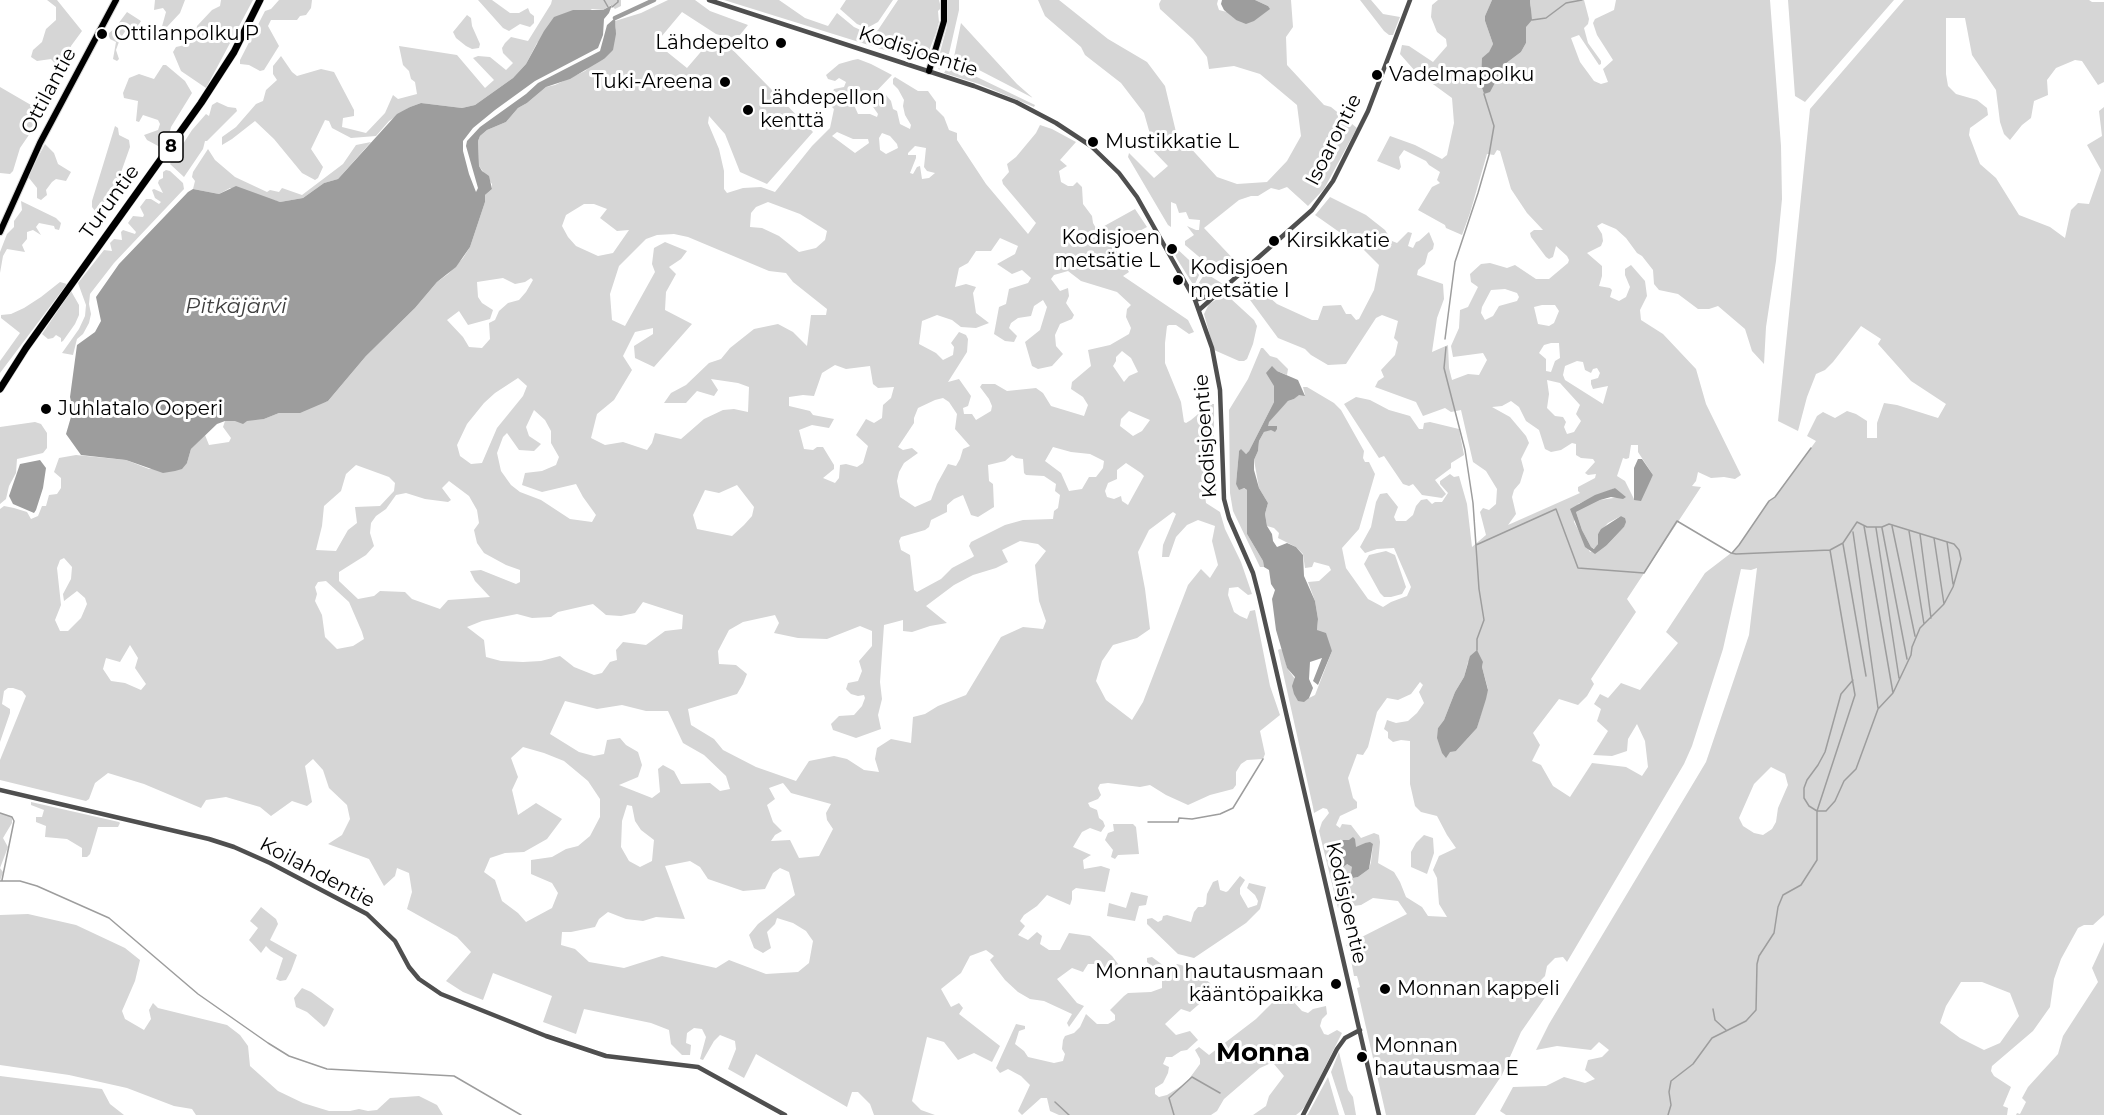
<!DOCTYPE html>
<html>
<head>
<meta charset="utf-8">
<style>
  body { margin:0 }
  canvas { display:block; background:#fff }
</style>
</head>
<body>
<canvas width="2104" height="1115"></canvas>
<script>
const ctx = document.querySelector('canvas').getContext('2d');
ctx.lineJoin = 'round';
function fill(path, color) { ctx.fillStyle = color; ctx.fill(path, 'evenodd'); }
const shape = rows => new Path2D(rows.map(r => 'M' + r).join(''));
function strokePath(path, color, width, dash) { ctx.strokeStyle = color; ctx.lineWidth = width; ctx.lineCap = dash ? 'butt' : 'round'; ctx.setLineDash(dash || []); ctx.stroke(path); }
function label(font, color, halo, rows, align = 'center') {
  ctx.font = font + ' Montserrat,sans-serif'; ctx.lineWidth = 6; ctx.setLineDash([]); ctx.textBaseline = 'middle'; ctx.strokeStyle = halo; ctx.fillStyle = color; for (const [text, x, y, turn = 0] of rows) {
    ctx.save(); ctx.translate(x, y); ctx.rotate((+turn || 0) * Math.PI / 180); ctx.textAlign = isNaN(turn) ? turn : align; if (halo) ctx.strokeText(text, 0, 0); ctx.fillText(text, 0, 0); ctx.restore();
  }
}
const green = shape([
  [47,0,57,0,82,31,71,46,66,64,60,69,51,59,37,61,31,57,33,50,42,42,46,29,56,20,56,7],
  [155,0,185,0,180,13,166,28,161,30,166,12,163,8,154,10],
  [221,0,253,0,206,88,181,71,173,52,176,47,189,44,196,33,197,26,212,10,220,6],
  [279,0,312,0,311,8,306,15,300,16,297,20,271,20,268,26,279,46,264,70,260,71,249,65,240,64,240,60,265,11,271,9],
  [478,0,492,0,510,13,519,13,528,8,530,13,534,16,534,23,530,27,520,24,509,31,503,28],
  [552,0,621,0,621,6,615,9,611,5,603,10,592,9,537,43,526,64,513,78,475,105,462,108,421,103,410,107,389,121,376,136,351,138,332,128,329,121,325,120,311,149,323,167,318,178,315,180,302,173,274,139,255,121,232,139,222,145,222,137,236,127,256,104,263,101,266,90,277,80,273,74,273,66,281,56,292,72,297,76,321,69,334,72,354,110,354,116,343,118,342,127,366,133,385,113,393,95,398,99,417,94,415,82,411,79,409,71,403,65,399,46,457,55,485,88,494,80,473,58,478,56,490,57,506,70,513,63,503,53,502,48,505,43,511,37,528,41,551,4],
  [668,0,695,0,710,11,748,25,739,36,734,38,723,36,716,34,682,12,656,43,687,68,711,40,726,43,813,132,767,184,740,172,725,134,709,116,708,123,719,149,724,171,724,189,727,193,743,188,761,187,775,192,812,146,830,128,834,109,829,104,830,98,834,89,844,87,846,82,839,78,835,81,828,79,826,75,839,64,853,60,858,59,871,64,892,75,870,98,860,97,854,105,858,114,870,114,877,117,878,114,871,104,872,102,886,95,891,101,893,109,897,111,900,124,910,129,911,125,905,115,903,106,904,100,898,89,893,84,893,79,895,77,918,91,928,91,936,102,936,109,944,117,949,130,957,133,957,140,986,184,1028,234,1036,223,1003,184,1002,180,1009,172,1007,164,1016,157,1036,133,1040,125,1052,129,1076,142,1060,160,1067,166,1059,171,1061,182,1068,186,1073,186,1077,182,1082,187,1083,204,1092,216,1093,223,1097,230,1135,209,1147,227,1113,245,1129,272,1123,276,1188,320,1194,332,1189,334,1176,325,1169,325,1167,326,1165,343,1165,363,1181,402,1184,422,1186,423,1191,420,1210,404,1214,404,1214,477,1217,493,1212,495,1208,493,1205,495,1206,503,1220,512,1225,529,1241,562,1252,594,1248,595,1238,587,1229,588,1228,595,1234,612,1240,616,1247,619,1250,611,1255,610,1270,686,1280,715,1260,731,1265,754,1263,759,1247,760,1241,764,1236,772,1236,785,1233,789,1210,795,1188,805,1166,795,1150,785,1140,787,1108,783,1100,784,1098,788,1101,795,1098,799,1088,803,1090,807,1097,810,1099,818,1103,821,1105,826,1101,832,1090,828,1082,832,1073,847,1091,855,1083,860,1084,869,1101,866,1110,869,1105,892,1076,888,1072,891,1072,899,1070,905,1047,895,1037,906,1024,915,1020,921,1025,926,1018,935,1028,940,1037,932,1042,936,1040,944,1049,950,1060,950,1069,933,1090,936,1112,956,1122,969,1112,977,1098,964,1088,964,1083,972,1072,968,1057,979,1077,1003,1084,1006,1069,1027,1067,1023,1072,1014,1044,1001,1030,999,1018,992,1005,980,995,967,990,960,994,956,986,950,970,956,961,973,941,989,951,1007,959,1003,963,1008,959,1014,1000,1046,992,1062,974,1053,958,1060,944,1042,927,1037,912,1101,921,1110,935,1115,874,1115,870,1104,858,1092,852,1092,847,1107,756,1054,744,1078,728,1069,736,1049,735,1041,720,1035,714,1041,703,1060,700,1059,706,1037,702,1029,694,1028,687,1033,686,1043,691,1045,690,1055,682,1055,671,1044,669,1030,651,1023,584,1009,576,1034,543,1022,552,996,493,973,483,1000,463,992,446,981,471,952,457,937,407,909,412,892,409,873,397,868,395,876,384,886,369,859,328,844,342,835,350,819,347,805,329,788,323,770,313,759,305,766,312,802,307,806,292,801,271,816,260,807,226,797,206,800,201,808,144,784,108,773,95,783,89,799,86,801,0,780,0,760,26,696,22,691,13,688,8,688,4,691,2,704,10,709,10,713,0,742,0,509,4,506,14,508,27,512,31,519,38,516,42,506,46,506,49,495,57,494,61,488,61,478,54,472,59,458,76,455,126,460,149,469,187,463,191,449,205,435,209,445,229,442,231,438,223,427,225,421,264,419,279,413,328,401,366,356,415,308,437,282,448,274,463,258,470,247,485,202,485,195,492,189,492,184,479,166,478,141,480,136,487,130,506,122,518,108,527,103,546,87,555,85,585,71,591,65,604,59,616,28,615,21,641,13],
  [837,132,853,139,868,139,869,143,855,153,832,136],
  [882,133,890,136,897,144,898,148,886,154,880,150,879,138],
  [915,146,926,148,924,167,927,171,935,173,929,178,922,179,920,166,917,167,913,174,910,173,916,158,916,155,908,155,908,153],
  [768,202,800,214,827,231,825,240,816,248,799,252,779,236,762,228,750,227,751,213,756,207],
  [584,204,594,204,607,209,600,218,617,231,629,230,613,253,598,256,576,246,568,237,562,226,566,215],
  [674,234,688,237,769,271,786,273,793,282,827,309,826,315,811,315,807,346,793,332,778,324,754,329,730,348,721,359,709,363,686,385,671,393,664,403,686,403,697,391,714,396,718,390,711,379,738,383,749,387,748,412,734,409,723,410,704,419,681,439,655,433,652,443,647,450,623,442,605,445,591,438,597,414,614,400,632,370,623,356,635,332,653,328,653,334,634,346,635,358,654,367,692,324,665,310,666,292,676,274,669,267,681,259,687,251,665,242,654,248,652,264,655,272,625,326,612,320,610,294,619,266,646,239,657,235],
  [1000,238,1018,246,1015,254,997,264,1012,274,1022,270,1031,278,1028,283,1009,289,1006,304,999,307,994,334,1005,341,1014,342,1017,336,1009,328,1011,323,1018,318,1031,316,1034,306,1043,300,1047,307,1040,330,1025,342,1032,366,1038,369,1052,366,1063,354,1056,346,1055,335,1060,324,1072,319,1074,315,1066,303,1069,296,1068,288,1060,291,1051,279,1054,275,1068,271,1081,281,1117,292,1131,305,1127,309,1126,317,1131,328,1129,334,1110,345,1088,350,1091,366,1072,382,1071,389,1083,397,1088,405,1084,416,1051,406,1043,393,1036,388,1007,391,995,384,982,384,980,387,989,399,992,406,991,411,976,420,972,414,964,414,963,408,968,406,971,396,959,379,948,382,967,352,968,339,966,335,959,332,951,343,954,347,953,355,943,360,936,353,919,344,922,321,937,315,952,320,961,327,976,328,989,323,976,313,973,293,976,287,966,284,955,287,959,268,968,263,976,251,991,251],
  [503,278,515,284,525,282,531,278,533,280,526,292,519,300,508,303,499,311,495,320,489,323,490,339,482,348,469,347,463,337,447,320,459,311,468,325,490,319,493,310,482,303,478,297,477,282],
  [1122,351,1131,358,1138,372,1129,376,1124,382,1113,366,1116,361,1116,357],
  [835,365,846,369,870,366,873,384,878,388,894,387,891,398,883,405,882,418,874,423,866,419,856,435,868,446,863,463,857,467,846,464,840,465,839,478,835,483,823,478,834,469,834,465,823,447,817,447,813,450,804,449,799,430,812,425,829,428,834,419,813,415,810,411,789,406,789,397,803,395,814,396,822,373],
  [518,378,527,386,523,396,497,428,482,463,471,464,460,456,457,445,467,424,484,403,495,393],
  [943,398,949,402,957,414,955,429,970,446,963,449,960,459,956,466,948,464,937,484,931,500,915,507,900,497,897,481,899,472,904,463,918,453,912,448,903,450,898,447,914,423,914,418,918,408,935,400],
  [534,410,545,420,551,431,551,443,559,457,556,465,542,471,525,473,522,485,542,492,576,484,583,497,596,515,592,522,570,519,541,500,520,492,511,485,501,471,497,453,503,437,507,433,519,450,534,451,541,444,529,436,526,427],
  [1129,411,1150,420,1142,431,1133,436,1120,426,1121,419],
  [1053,447,1071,452,1090,454,1104,461,1103,468,1096,477,1089,477,1082,489,1069,491,1061,473,1045,461],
  [1012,455,1016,458,1023,459,1024,473,1026,475,1044,476,1056,484,1055,491,1060,495,1058,508,1054,511,1053,519,1023,520,1005,525,971,542,969,546,974,556,973,557,952,568,941,579,917,592,914,590,910,555,901,550,899,541,901,537,925,530,929,527,931,520,947,512,947,505,954,499,963,495,971,515,978,517,994,507,993,484,989,481,988,465,1005,461],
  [1126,463,1141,473,1144,476,1128,505,1122,501,1121,496,1114,499,1107,497,1105,491,1108,483,1117,479,1117,470],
  [356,465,389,477,395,483,394,491,380,506,355,507,357,523,348,530,336,551,316,550,322,526,324,506,341,491,346,474],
  [449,481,469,496,477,510,479,523,474,530,477,543,484,553,506,565,520,570,520,582,516,584,481,570,470,571,475,581,490,597,448,600,440,609,412,599,405,592,380,591,374,596,358,599,339,581,339,572,366,555,374,546,370,533,371,523,376,516,386,509,396,495,406,493,425,499,448,502,451,500,442,488],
  [737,485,754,507,752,516,744,525,732,536,697,529,693,515,705,490,719,493],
  [1173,512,1176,514,1163,545,1162,557,1169,557,1176,537,1187,525,1198,520,1215,526,1212,541,1218,565,1210,578,1201,569,1188,585,1143,702,1132,720,1106,700,1096,681,1102,661,1113,645,1137,638,1150,629,1145,589,1138,552,1149,530],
  [1020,541,1038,544,1046,551,1035,565,1039,601,1046,621,1043,629,1023,627,1001,637,966,695,938,706,925,714,913,717,911,743,891,739,877,748,875,759,879,772,864,770,847,759,834,756,809,761,796,781,756,767,723,750,714,739,691,725,688,709,737,694,743,684,747,674,736,665,719,664,718,651,729,630,743,622,775,615,779,623,774,633,798,638,827,639,860,626,872,631,872,646,859,661,862,671,858,681,848,683,846,689,851,694,858,696,864,695,865,698,862,706,854,715,839,716,831,724,833,730,856,738,881,729,878,715,882,699,880,682,884,625,903,620,903,631,912,632,930,626,947,623,926,606,954,585,973,575,996,568,1008,562,1002,550],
  [64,558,72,567,71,579,63,594,64,601,77,591,85,598,87,604,81,618,68,631,60,631,55,620,61,605,57,568,60,560],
  [326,581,349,602,362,632,364,639,353,646,337,649,325,637,322,615,315,601,317,594,315,587,318,582],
  [643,602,683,615,682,629,665,631,646,645,623,642,616,650,617,660,610,662,602,673,594,675,574,667,560,656,541,661,523,662,501,661,486,657,484,640,467,627,482,621,517,614,532,618,551,617,558,612,593,604,606,615,621,616,635,613],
  [130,645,138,658,135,668,146,684,141,690,125,683,111,681,103,669,106,658,120,662],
  [565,701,597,709,622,705,646,711,668,711,683,743,704,755,726,776,730,789,720,791,710,783,681,784,674,771,663,765,658,769,660,792,652,798,619,785,638,777,642,765,638,752,626,745,620,738,607,740,604,754,594,756,579,752,550,734],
  [523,747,544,753,564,761,588,781,600,799,600,817,590,836,578,846,566,849,552,857,531,860,531,874,552,883,558,893,552,908,526,922,518,913,502,901,495,880,484,872,490,858,505,853,524,852,547,839,562,819,536,803,518,815,512,790,518,777,511,758],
  [783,783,791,793,831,804,826,813,827,820,833,829,819,856,799,858,790,840,771,841,775,835,782,831,773,822,767,805,775,799,769,788],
  [627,805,632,806,635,821,641,830,654,840,652,861,640,867,629,861,621,847,622,821],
  [690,861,700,867,708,879,743,891,765,889,773,873,780,868,789,872,795,895,758,924,749,935,754,948,763,953,771,948,767,932,775,924,777,918,793,923,806,931,813,941,809,963,798,972,766,974,729,960,716,968,662,956,624,968,589,962,575,949,561,945,562,932,571,932,595,927,599,919,608,912,626,919,643,921,656,917,685,919,665,866],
  [724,0,779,0,805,18,828,26,837,13,854,27,867,33,878,30,898,0,939,0,941,8,938,11,939,22,936,33,927,56,920,61],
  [846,0,893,0,878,22,867,28,857,24,840,9],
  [947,0,959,0,959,10,948,58,939,70,937,64,947,26],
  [1038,0,1059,0,1108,39,1147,62,1165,86,1176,132,1217,177,1237,184,1267,182,1287,161,1301,136,1297,105,1260,74,1234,66,1209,69,1207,57,1193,39,1160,9,1159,4,1161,0,1218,0,1217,4,1219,10,1227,12,1236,20,1269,9,1268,6,1255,0,1291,0,1293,27,1286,37,1287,65,1324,105,1331,107,1357,128,1324,189,1308,206,1287,187,1279,190,1271,188,1258,196,1251,196,1239,200,1204,228,1239,265,1239,269,1235,269,1233,275,1228,277,1210,266,1185,245,1185,241,1194,235,1187,226,1196,230,1199,230,1200,220,1189,219,1186,212,1179,213,1176,204,1171,202,1171,227,1168,225,1128,157,1129,153,1154,178,1168,166,1143,140,1150,134,1144,113,1121,83,1085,55,1081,47,1045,16],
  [1360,0,1371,0,1383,14,1400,17,1393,35,1389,35,1384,31],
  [1438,0,1492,0,1485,16,1485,21,1493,44,1481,69,1481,85,1484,94,1496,81,1505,64,1521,52,1526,43,1526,27,1531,6,1530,0,1584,0,1589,19,1588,24,1584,28,1588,43,1601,61,1601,64,1599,65,1579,35,1571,38,1580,62,1594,81,1601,84,1608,82,1603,69,1613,60,1597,35,1593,23,1595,19,1614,10,1616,0,1770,0,1781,146,1782,199,1776,261,1766,327,1764,364,1752,351,1745,329,1718,306,1709,309,1698,309,1678,294,1659,290,1654,284,1653,270,1642,256,1637,253,1626,238,1616,229,1602,223,1597,226,1602,234,1603,241,1601,246,1587,253,1602,266,1602,276,1599,286,1610,288,1612,290,1610,297,1619,301,1626,297,1630,287,1625,275,1625,269,1631,265,1645,281,1647,296,1640,310,1641,320,1663,334,1696,369,1706,404,1741,475,1735,479,1724,477,1711,478,1698,472,1696,481,1692,486,1701,487,1627,599,1636,612,1591,679,1594,684,1587,696,1578,705,1559,699,1533,733,1540,745,1532,761,1541,765,1553,786,1570,797,1592,763,1626,767,1642,776,1648,767,1645,741,1637,724,1628,739,1627,751,1612,756,1593,755,1608,731,1597,721,1601,709,1594,704,1600,694,1608,698,1621,683,1640,690,1678,643,1666,632,1705,573,1735,550,1769,501,1775,497,1816,441,1807,436,1817,416,1823,412,1835,418,1847,411,1856,414,1867,421,1867,438,1877,438,1877,423,1884,403,1897,405,1938,418,1946,404,1911,381,1878,344,1881,339,1861,326,1833,362,1825,370,1816,374,1807,397,1798,431,1778,421,1810,109,1904,0,2089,0,2092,2,2104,2,2104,82,2098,85,2082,61,2075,60,2056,68,2047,80,2048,95,2034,101,2031,118,2022,125,2010,140,2004,134,2000,122,1996,90,1972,55,1965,18,1946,18,1946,74,1948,86,1956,94,1977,100,1987,108,1988,115,1970,128,1969,135,1980,164,1996,178,2019,215,2050,227,2065,238,2071,210,2078,203,2089,204,2101,170,2087,145,2102,136,2099,111,2104,107,2104,915,2093,925,2084,925,2078,928,2061,959,2054,979,2050,1007,2033,1031,1992,1066,1991,1071,1994,1076,2011,1087,2003,1106,2008,1108,2007,1115,1506,1115,1500,1111,1513,1087,1546,1086,1564,1077,1585,1083,1595,1079,1585,1070,1588,1060,1602,1057,1609,1050,1599,1042,1591,1050,1557,1046,1536,1050,1549,1024,1706,762,1749,635,1757,568,1751,570,1741,569,1723,649,1692,746,1684,764,1567,962,1563,957,1555,958,1547,966,1545,976,1541,980,1544,985,1552,981,1553,986,1521,1032,1502,1075,1475,1115,1386,1115,1357,988,1360,987,1357,976,1354,976,1349,950,1346,945,1407,914,1398,901,1373,898,1361,905,1338,908,1319,831,1322,822,1329,813,1327,809,1323,808,1314,813,1313,807,1278,650,1280,649,1283,650,1287,668,1309,698,1315,695,1332,651,1317,630,1318,619,1315,601,1308,582,1319,581,1331,570,1329,566,1314,562,1312,567,1305,568,1303,554,1296,547,1278,538,1279,533,1274,528,1267,526,1265,514,1268,503,1259,488,1254,460,1258,451,1259,441,1264,432,1277,426,1268,426,1268,422,1288,401,1294,399,1298,395,1305,395,1303,387,1307,387,1334,403,1341,410,1364,451,1363,458,1365,462,1369,462,1375,474,1359,529,1342,548,1346,568,1368,599,1383,607,1391,602,1407,596,1411,587,1394,548,1377,549,1365,553,1360,547,1371,527,1376,502,1380,494,1387,493,1398,507,1394,517,1396,521,1406,521,1413,515,1416,506,1421,500,1427,499,1432,504,1435,502,1442,502,1448,493,1440,484,1440,481,1450,474,1454,477,1459,476,1467,504,1472,547,1486,535,1480,512,1483,508,1489,510,1496,504,1497,489,1486,471,1473,462,1461,410,1451,412,1445,408,1423,416,1416,402,1375,387,1378,381,1384,377,1381,370,1395,355,1398,342,1394,338,1398,321,1382,315,1376,318,1346,364,1328,365,1311,355,1305,349,1278,338,1239,285,1247,278,1277,304,1312,320,1318,320,1323,306,1341,305,1346,314,1351,314,1356,320,1359,319,1374,290,1379,265,1362,248,1315,215,1316,214,1330,197,1366,215,1385,230,1392,241,1397,243,1408,232,1412,233,1408,246,1413,248,1416,242,1419,241,1429,232,1434,244,1433,249,1428,253,1425,264,1418,270,1417,275,1443,284,1444,299,1437,318,1432,352,1448,345,1449,368,1452,380,1468,374,1479,375,1487,360,1483,353,1453,357,1451,346,1459,328,1460,310,1468,307,1478,287,1471,282,1470,274,1481,264,1490,263,1507,268,1515,265,1536,279,1549,279,1568,263,1569,260,1567,256,1556,246,1553,257,1549,259,1546,257,1531,237,1530,233,1534,230,1543,230,1527,213,1511,189,1500,151,1497,150,1494,155,1487,154,1470,213,1462,235,1446,228,1445,225,1418,210,1432,187,1440,183,1437,180,1440,172,1429,165,1426,161,1404,150,1399,157,1401,167,1399,170,1377,161,1390,136,1415,145,1442,159,1447,155,1454,123,1452,98,1415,71,1400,54,1402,45,1409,46,1433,62,1447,46,1446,39,1437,32,1431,17,1432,5],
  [1505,289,1517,293,1519,297,1517,301,1499,306,1493,316,1485,320,1481,313,1482,307,1491,290],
  [1542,305,1555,305,1559,311,1554,323,1549,326,1538,324,1534,307],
  [1551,343,1559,343,1560,358,1555,361,1551,372,1546,371,1546,359,1539,353,1544,345],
  [1577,361,1583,362,1585,370,1591,373,1593,369,1597,368,1600,373,1598,378,1591,380,1591,384,1593,389,1608,386,1603,404,1565,380,1563,375,1565,366],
  [1547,380,1560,383,1580,405,1576,414,1581,421,1574,432,1567,434,1564,427,1566,422,1563,417,1555,416,1547,408,1549,394],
  [1511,401,1519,407,1526,421,1539,430,1545,449,1551,452,1561,450,1572,443,1576,444,1576,455,1581,458,1593,459,1595,462,1585,473,1588,475,1596,474,1595,478,1578,487,1578,491,1580,493,1508,525,1516,514,1512,497,1514,490,1520,483,1524,470,1521,459,1529,443,1526,436,1510,417,1492,407,1502,406],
  [1631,445,1638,445,1638,452,1653,475,1640,500,1634,499,1625,481,1617,476,1623,458,1626,459,1629,458],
  [1615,488,1620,497,1600,500,1576,512,1582,530,1591,547,1595,549,1598,544,1598,534,1608,523,1621,516,1625,518,1624,527,1607,545,1590,552,1574,522,1578,504],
  [1468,662,1483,662,1482,667,1488,689,1477,728,1456,751,1450,751,1438,728,1444,720,1455,692,1464,677],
  [1420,682,1423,685,1419,692,1424,703,1417,713,1408,721,1396,723,1387,720,1384,729,1388,732,1388,738,1393,742,1401,740,1410,741,1410,784,1415,806,1421,812,1437,816,1447,835,1456,848,1439,856,1433,870,1437,878,1439,904,1447,917,1428,916,1422,907,1406,897,1400,882,1394,872,1378,863,1380,842,1379,835,1374,833,1361,838,1351,825,1342,824,1340,828,1336,825,1340,816,1357,808,1357,802,1353,798,1348,778,1357,754,1363,755,1368,747,1377,712,1387,698,1398,700,1411,694],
  [1771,767,1785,774,1788,785,1778,808,1776,822,1772,829,1763,835,1754,833,1743,826,1739,818,1754,784],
  [1365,843,1373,844,1371,862,1369,869,1358,877,1353,878,1352,867,1347,864,1339,864,1337,853,1338,848,1358,847],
  [1961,982,1982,982,2010,993,2019,1016,2000,1043,1984,1050,1960,1038,1940,1023,1946,1006],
  [1788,0,1894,0,1805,102,1795,96],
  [127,12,141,21,135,31,126,30,120,39,116,50,119,59,117,61,113,59,116,42,110,39,108,34,115,28],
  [467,15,471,18,472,26,480,44,479,48,472,49,466,46,456,38,453,32],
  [961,23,1017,84,1033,98,954,57],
  [163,65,166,65,185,81,192,93,171,127,168,139,160,147,147,140,144,135,158,130,160,124,158,120,143,115,139,122,136,121,138,101,124,98,123,93,129,78,139,74,154,79],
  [949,65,952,65,1035,105,1034,107,979,84,944,73],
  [0,87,31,105,37,116,35,126,20,148,13,171,10,174,0,173],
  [217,102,228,107,236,108,237,111,207,141,205,141,203,149,184,177,170,164,192,130,206,114,209,116,212,105],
  [115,126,118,128,119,135,129,140,130,147,119,178,118,193,112,199,103,202,100,208,95,211,92,207,92,201],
  [371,142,338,179,324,183,303,198,280,202,230,188,219,194,193,189,195,181,192,177,193,172,208,149,215,160,235,177,267,192,270,190,279,192,282,188,302,195,343,164,356,145],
  [45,144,54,153,58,164,71,172,66,181,56,179,52,182,46,190,47,195,41,200,37,198,37,188,29,178,29,174],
  [166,170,170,171,183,183,184,189,114,263,90,294,89,304,91,314,89,323,83,334,77,339,73,355,62,353,79,329,85,316,86,305,78,283,104,250,112,251,110,243,114,239,122,240,121,232,123,230,135,234,136,232,128,223,133,216,143,217,144,215,140,207,146,199,151,199,159,204,161,202,155,198,152,190,154,189,163,193,158,183,159,180,163,178,163,172],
  [21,201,56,218,61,223,60,227,59,230,55,229,54,226,39,223,36,227,41,235,33,230,27,232,27,239,22,245,25,252,7,249,3,256,0,273,0,252,7,234,14,227,14,221,22,210],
  [1175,247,1201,271,1194,286,1177,259,1173,250],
  [1204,275,1210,276,1223,284,1223,287,1205,294,1196,293,1194,290],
  [60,282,67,284,0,373,0,361,20,333,1,318,1,315,11,314,24,308,41,297],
  [71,291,79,305,79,315,75,324,63,341,61,342,61,338,56,335,53,338,48,339,42,334],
  [1222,296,1230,298,1254,320,1257,326,1253,344,1247,359,1244,361,1239,361,1214,350,1204,314,1209,304],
  [1261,348,1263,348,1270,356,1277,358,1288,369,1287,375,1277,371,1274,386,1274,402,1249,451,1246,454,1239,451,1236,484,1247,490,1247,534,1263,561,1264,567,1260,567,1233,511,1230,493,1229,410,1248,379],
  [1356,397,1370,400,1389,410,1410,416,1419,429,1423,429,1424,423,1430,422,1459,429,1464,455,1451,463,1451,468,1435,480,1446,494,1442,498,1422,495,1413,484,1409,486,1403,484,1384,456,1379,458,1344,404],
  [35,422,41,424,47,433,47,448,43,453,17,459,16,473,9,486,6,499,0,504,0,427],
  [1386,551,1395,555,1406,587,1402,594,1391,597,1384,597,1380,593,1364,564,1369,555],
  [31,802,119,822,120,823,118,827,98,827,90,854,87,857,82,857,82,848,67,839,45,837,46,826,36,822,36,817,42,817,44,810,31,805],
  [0,813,12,817,12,823,3,838,8,847,0,868,3,872,0,881],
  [1113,824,1133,824,1136,827,1139,854,1118,855,1115,859,1111,857,1113,850,1105,840,1108,833,1114,831],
  [1424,835,1433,838,1434,853,1427,874,1411,867,1411,852,1416,843],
  [1240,876,1245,880,1240,888,1240,894,1248,908,1257,905,1258,901,1255,895,1247,888,1249,883,1266,887,1260,909,1246,923,1194,958,1178,954,1147,924,1147,919,1152,918,1158,922,1162,920,1163,916,1167,915,1191,922,1194,912,1198,907,1203,907,1206,904,1207,894,1213,882,1218,880,1220,890,1226,892,1228,891],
  [1131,892,1148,896,1146,905,1139,906,1135,921,1107,916,1109,903,1126,908],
  [261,907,276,919,278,924,270,940,297,955,291,971,286,980,280,981,276,979,283,958,271,951,266,946,261,953,249,940,258,928,250,921],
  [28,914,76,925,125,948,140,960,135,981,122,1011,125,1019,144,1030,151,1019,149,1010,153,1003,158,1008,227,1025,240,1035,248,1046,250,1066,278,1091,303,1103,329,1111,350,1111,359,1109,368,1111,377,1110,390,1098,419,1096,437,1105,443,1115,196,1115,192,1109,174,1106,127,1088,69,1075,0,1065,0,915],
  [2104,942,2104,1115,2016,1115,2017,1113,2020,1114,2026,1102,2022,1098,2028,1087,2058,1054,2063,1036,2098,982,2092,968],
  [1152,957,1168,969,1171,969,1177,964,1192,968,1210,983,1213,992,1190,1012,1181,1009,1165,1024,1176,1035,1190,1031,1198,1040,1187,1050,1181,1051,1172,1057,1166,1057,1163,1064,1169,1067,1168,1073,1163,1083,1155,1088,1155,1094,1159,1097,1167,1095,1186,1083,1200,1064,1200,1059,1195,1050,1199,1047,1209,1055,1256,1019,1290,985,1299,987,1292,1000,1302,1011,1308,1013,1313,1009,1326,1006,1327,1014,1322,1019,1320,1026,1324,1034,1328,1035,1337,1030,1342,1033,1306,1105,1301,1111,1296,1115,1253,1115,1266,1106,1269,1096,1284,1076,1274,1064,1271,1063,1260,1068,1224,1099,1217,1111,1211,1115,1059,1115,1050,1111,1047,1098,1041,1098,1022,1115,1018,1111,1030,1085,1021,1076,1008,1069,1000,1073,996,1068,1016,1024,1025,1026,1025,1029,1019,1031,1015,1044,1024,1051,1028,1057,1054,1063,1063,1061,1065,1054,1062,1049,1063,1040,1065,1036,1074,1033,1080,1027,1086,1014,1097,1024,1108,1024,1115,1020,1115,1015,1110,1010,1124,996,1128,993,1151,992,1162,988,1162,976,1147,962,1147,958],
  [302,988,311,992,334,1009,327,1024,324,1027,307,1012,296,1007,294,998],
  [1339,1052,1348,1090,1353,1097,1356,1115,1345,1115,1331,1072],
  [0,1076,102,1089,110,1104,124,1115,0,1115],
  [1328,1077,1339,1115,1307,1115,1308,1114]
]);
const water = shape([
  [1222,0,1255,0,1268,6,1270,9,1254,21,1246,24,1236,20,1224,10,1221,4],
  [1492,0,1530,0,1532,20,1526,27,1526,43,1521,52,1505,64,1490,92,1484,94,1481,85,1482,58,1489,52,1493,44,1485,21,1485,16],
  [612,5,609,13,604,19,603,35,598,48,535,81,495,110,473,128,463,141,463,151,469,174,476,192,478,188,466,146,467,141,480,127,526,94,538,83,600,51,607,25,615,18,616,34,613,50,604,59,570,79,546,87,527,103,518,108,506,122,487,130,480,136,478,141,479,166,482,171,489,176,492,189,485,195,485,202,470,247,456,267,437,282,415,308,366,356,328,401,300,413,279,413,264,419,247,421,243,424,235,421,225,421,217,424,191,449,187,463,182,469,175,471,163,473,126,460,81,455,66,434,73,410,70,397,77,345,95,332,101,321,96,297,119,264,188,192,193,189,219,194,236,186,280,202,303,198,324,183,338,179,397,114,410,107,421,103,462,108,475,105,513,78,526,64,544,31,554,17,573,10,603,10],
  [1272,366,1277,371,1298,380,1305,396,1299,395,1294,399,1288,401,1269,422,1268,426,1277,426,1277,429,1275,432,1271,430,1264,432,1259,441,1258,451,1254,460,1254,470,1259,488,1268,503,1265,514,1267,526,1272,534,1273,541,1277,547,1287,543,1296,547,1303,555,1304,576,1315,601,1318,619,1317,630,1326,633,1332,651,1318,685,1313,681,1322,658,1310,662,1309,679,1313,688,1309,698,1304,702,1298,701,1294,694,1292,686,1295,677,1287,668,1276,630,1272,599,1275,590,1271,584,1269,570,1264,567,1263,561,1247,534,1247,490,1244,488,1239,490,1236,484,1239,451,1241,449,1246,454,1249,451,1274,402,1274,386,1266,373],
  [1638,459,1642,459,1653,475,1641,501,1634,500,1634,468],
  [40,460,46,468,43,488,36,510,34,513,13,504,9,496,20,464],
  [1615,488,1626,497,1623,499,1611,497,1600,500,1576,512,1582,530,1591,547,1594,549,1598,544,1598,534,1601,529,1621,516,1625,518,1626,522,1624,527,1607,545,1595,554,1585,547,1570,509,1595,495],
  [1477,650,1483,662,1482,667,1488,690,1486,699,1477,728,1456,751,1450,752,1446,758,1442,753,1437,738,1438,728,1444,720,1455,692,1464,677,1470,656],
  [1353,837,1355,839,1356,847,1365,843,1370,842,1373,844,1369,869,1358,877,1353,878,1351,873,1352,867,1347,864,1342,868,1337,853,1342,840,1349,840]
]);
const stream = shape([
  [604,0,608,7],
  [612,7,618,2,618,0],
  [1532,20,1546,18,1566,3,1582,0],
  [1445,339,1455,262,1478,193,1489,155,1494,126,1484,94],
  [1446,347,1444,368,1465,450,1473,503,1479,589,1484,620,1477,639,1477,650],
  [1864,526,1893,693],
  [1892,526,1915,636],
  [1876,528,1899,678],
  [1882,528,1907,659],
  [1909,531,1924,624],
  [1853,532,1878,708],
  [1920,534,1931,618],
  [1934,538,1944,604],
  [1947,542,1953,584],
  [1843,544,1866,676],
  [1476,545,1556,509,1578,568,1644,573,1677,521,1731,553,1736,554,1830,550,1843,543,1857,522,1867,527,1882,527,1889,524,1954,544,1959,550,1961,559,1953,587,1944,604,1920,628,1912,647,1911,655,1893,693,1878,709,1856,769,1844,781,1835,801,1826,811,1817,811,1809,806,1804,798,1804,788,1807,780,1818,765,1825,752,1841,694,1853,680],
  [1732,553,1739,545,1769,501,1775,497,1811,448],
  [0,813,12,817,14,821,2,880],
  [1148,822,1178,822,1179,818,1192,819,1220,814,1233,808,1263,759],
  [0,881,20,881,37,886,109,918,198,994,268,1043,289,1056,327,1069,454,1076,521,1115],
  [1713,1009,1715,1020,1726,1030],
  [1055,1102,1069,1115],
  [1174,1115,1169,1098,1192,1077,1220,1093],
  [1668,1115,1671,1105,1669,1092,1671,1081,1693,1064,1712,1038,1746,1021,1756,1010,1757,964,1759,956,1774,933,1778,907,1783,895,1801,885,1817,860,1817,811,1855,695,1830,550]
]);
const canal = shape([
  [615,18,654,0]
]);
const minor = shape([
  [709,0,974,86,1016,102,1056,123,1091,146,1119,173,1137,197,1195,300,1212,348,1220,390,1224,499,1229,518,1253,573,1259,596,1379,1115],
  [1195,300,1218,293],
  [1199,310,1312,210,1333,181,1368,111,1410,0],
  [0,790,209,839,234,847,270,863,367,914,395,941,409,967,419,979,441,994,546,1036,606,1056,698,1067,785,1115],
  [1303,1115,1337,1049,1345,1038,1360,1030]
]);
const major = shape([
  [929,71,944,21,944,0],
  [0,232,40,143,116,0]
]);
const highway = shape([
  [0,389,26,348,201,103,234,52,260,0]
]);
const markers = [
  [102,34,6,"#000"],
  [781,43,6,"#000"],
  [1377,75,6,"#000"],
  [725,82,6,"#000"],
  [748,110,6,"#000"],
  [1093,142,6,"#000"],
  [1274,241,6,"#000"],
  [1172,249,6,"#000"],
  [1178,280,6,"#000"],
  [46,409,6,"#000"],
  [1336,984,6,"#000"],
  [1385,989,6,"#000"],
  [1362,1057,6,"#000"]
];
const shields = [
  [171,147,24]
];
const shieldNames = [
  ["8",171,147]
];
const poiNames = [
  ["Ottilanpolku P",114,34],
  ["Lähdepelto",769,43,"right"],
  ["Vadelmapolku",1389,75],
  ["Tuki-Areena",713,82,"right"],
  ["Lähdepellon",760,98],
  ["kenttä",760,121],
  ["Mustikkatie L",1105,142],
  ["Kodisjoen",1160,238,"right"],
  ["metsätie L",1160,261,"right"],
  ["Kirsikkatie",1286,241],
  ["Kodisjoen",1190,268],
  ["metsätie I",1190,291],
  ["Juhlatalo Ooperi",58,409],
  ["Monnan hautausmaan",1324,972,"right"],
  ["kääntöpaikka",1324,995,"right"],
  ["Monnan kappeli",1397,989],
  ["Monnan",1374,1046],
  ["hautausmaa E",1374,1069]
];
const streetNames = [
  ["Kodisjoentie",918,52,18],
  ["Ottilantie",49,91,-62],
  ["Isoarontie",1334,140,-63],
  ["Turuntie",110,202,-54],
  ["Kodisjoentie",1206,436,-94],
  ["Koilahdentie",317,873,28],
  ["Kodisjoentie",1346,903,77]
];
const waterNames = [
  ["Pitkäjärvi",236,307]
];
const districtNames = [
  ["Monna",1263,1053]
];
fill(green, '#d6d6d6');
fill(water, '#9d9d9d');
strokePath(stream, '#9d9d9d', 1.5);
strokePath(canal, '#9d9d9d', 4.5);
strokePath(major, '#dbdbdb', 8);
strokePath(highway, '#dbdbdb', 8);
strokePath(minor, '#4f4f4f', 4.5);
strokePath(major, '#000', 6);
strokePath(highway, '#000', 7);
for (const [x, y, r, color] of markers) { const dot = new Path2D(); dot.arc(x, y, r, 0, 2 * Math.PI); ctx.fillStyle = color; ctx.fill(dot); strokePath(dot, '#fff', 2); }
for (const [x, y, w] of shields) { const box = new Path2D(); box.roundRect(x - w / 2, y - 15, w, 30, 4.5); ctx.fillStyle = '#fff'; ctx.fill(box); strokePath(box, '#000', 1.5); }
label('bold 18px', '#000', null, shieldNames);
label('20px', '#000', '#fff', poiNames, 'left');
label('20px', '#000', '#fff', streetNames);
label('italic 21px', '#3e3e3e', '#fff', waterNames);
label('bold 26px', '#000', '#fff', districtNames);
</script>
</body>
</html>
